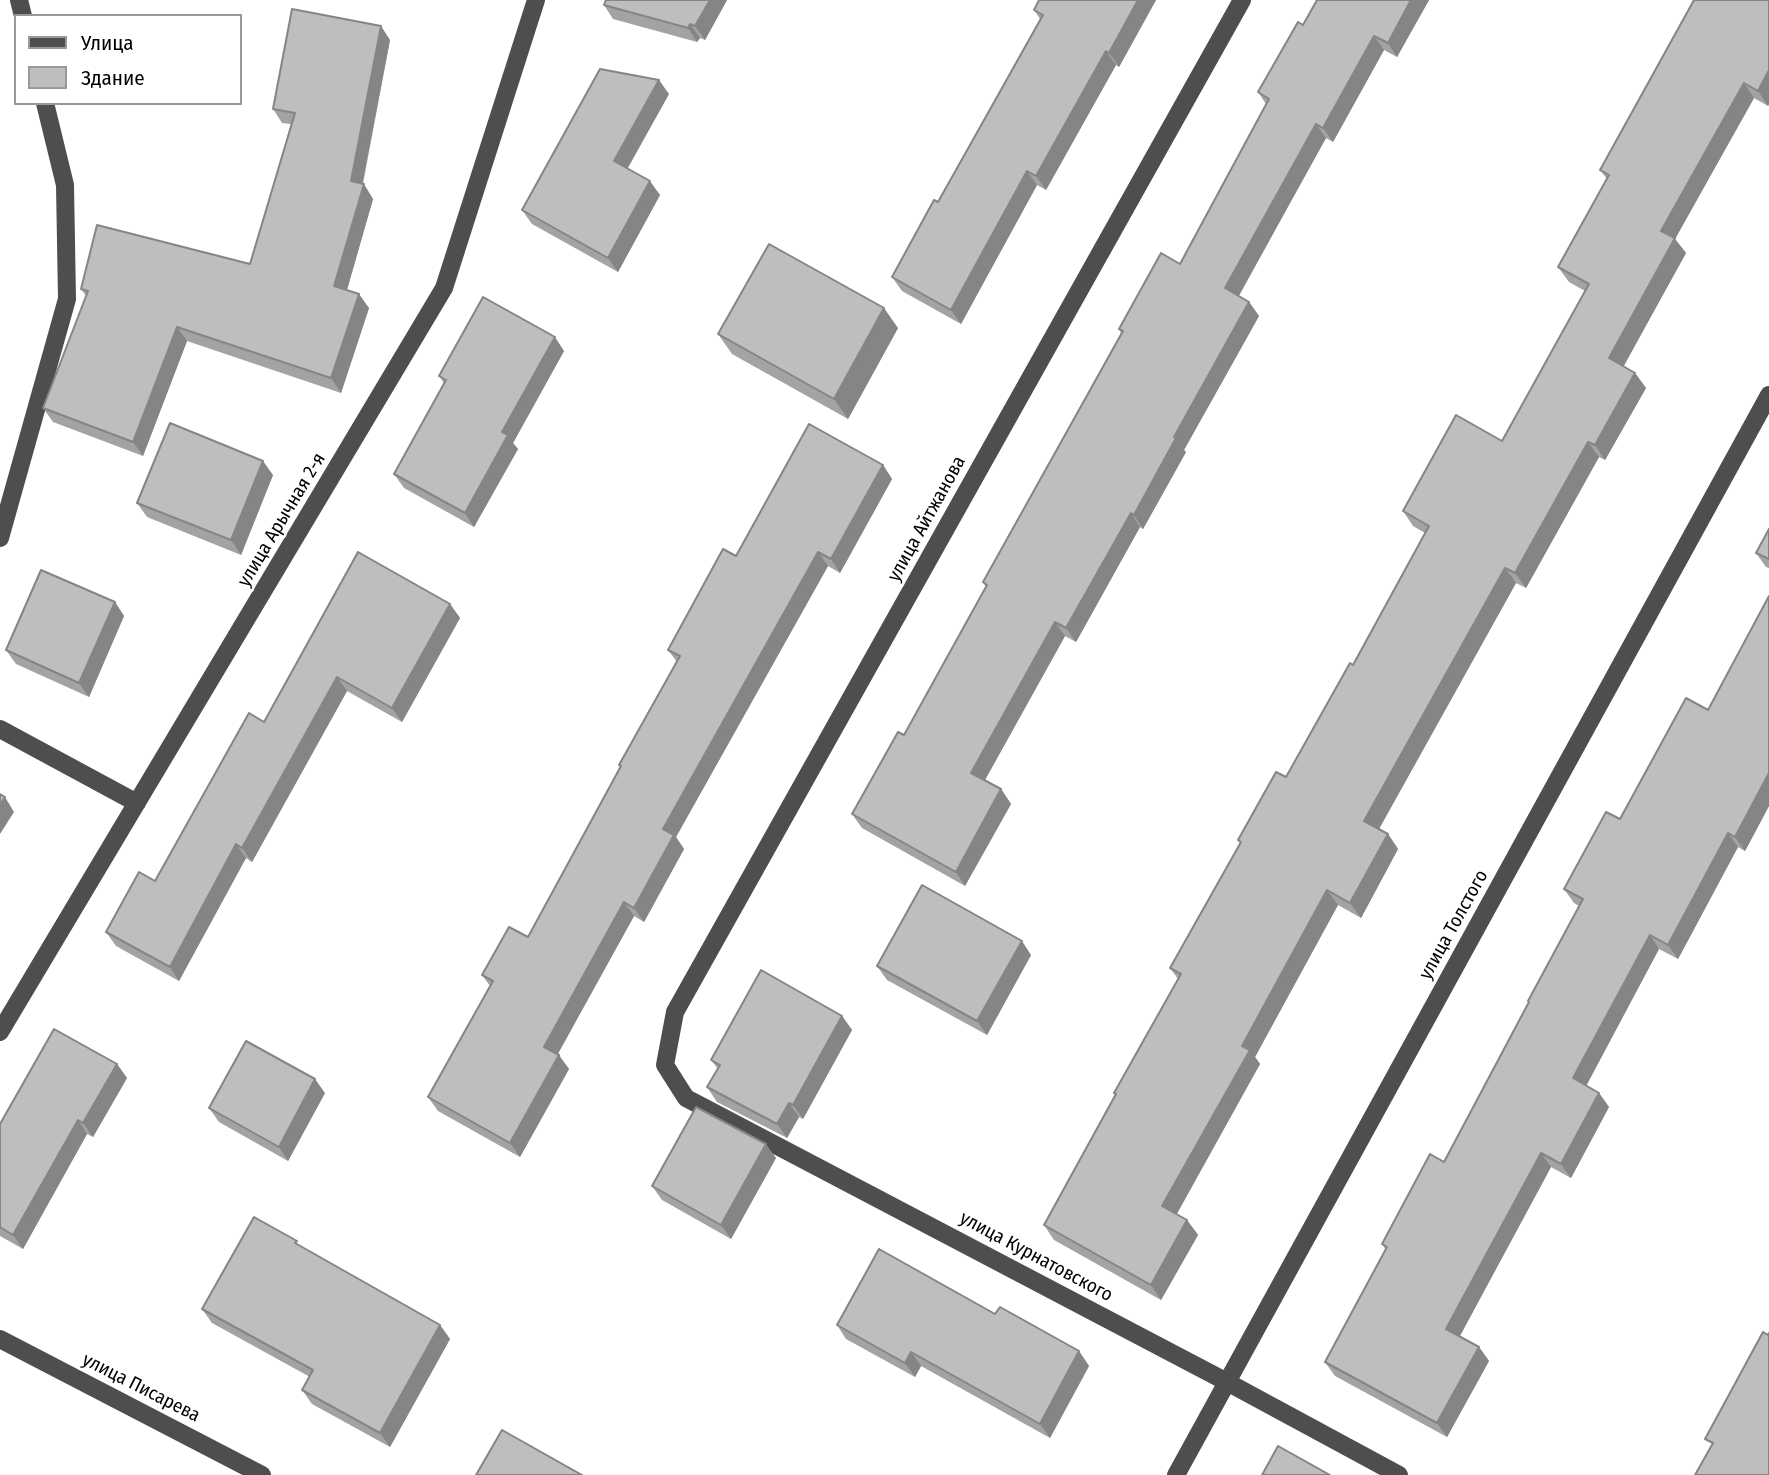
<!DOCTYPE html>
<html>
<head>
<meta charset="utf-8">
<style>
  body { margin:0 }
  #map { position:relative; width:1769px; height:1475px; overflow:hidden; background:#fff; font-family:"Fira Sans Condensed",sans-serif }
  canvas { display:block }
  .legend { position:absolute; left:14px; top:14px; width:228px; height:91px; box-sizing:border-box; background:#fff; border:2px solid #999; margin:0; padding:9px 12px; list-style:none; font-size:21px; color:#000 }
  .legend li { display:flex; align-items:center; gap:14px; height:35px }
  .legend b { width:35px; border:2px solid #999 }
</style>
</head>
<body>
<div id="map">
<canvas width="1769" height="1475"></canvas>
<ul class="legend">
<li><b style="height:9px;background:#4e4e4e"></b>Улица</li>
<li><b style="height:19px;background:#bebebe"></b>Здание</li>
</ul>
</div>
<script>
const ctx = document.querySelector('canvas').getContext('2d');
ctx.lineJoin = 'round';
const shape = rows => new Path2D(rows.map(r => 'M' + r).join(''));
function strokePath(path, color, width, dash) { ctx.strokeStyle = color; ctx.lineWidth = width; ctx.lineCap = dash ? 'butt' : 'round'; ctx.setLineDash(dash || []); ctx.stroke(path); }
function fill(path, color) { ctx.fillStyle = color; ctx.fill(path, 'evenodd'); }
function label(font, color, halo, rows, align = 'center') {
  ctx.font = font + ' "Fira Sans Condensed",sans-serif'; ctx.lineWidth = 5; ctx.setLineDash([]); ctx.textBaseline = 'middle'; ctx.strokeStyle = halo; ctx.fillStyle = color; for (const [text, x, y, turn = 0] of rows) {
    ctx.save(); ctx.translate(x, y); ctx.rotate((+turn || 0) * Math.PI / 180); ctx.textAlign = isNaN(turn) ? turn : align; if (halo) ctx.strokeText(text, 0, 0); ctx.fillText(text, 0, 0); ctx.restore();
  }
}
const minor = shape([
  [19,0,23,16],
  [1242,0,675,1012,665,1065,686,1098,1227,1382,1399,1475],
  [0,538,67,299,65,185,45,103],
  [0,729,137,803],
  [0,1032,444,288,536,0],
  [0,1339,262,1475],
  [1176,1475,1769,395]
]);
const wall = shape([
  [727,0,705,40,700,38,697,42,613,19,604,5],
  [1039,0,1156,0,1119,67,1116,65,1046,190,1037,185,961,324,902,291,892,277,938,202,1040,19,1034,10],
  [1317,0,1429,0,1397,57,1384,50,1333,142,1326,138,1238,296,1249,302,1259,316,1184,450,1186,452,1143,529,1140,527,1076,642,1065,636,985,780,1001,789,1011,804,965,886,862,828,852,814,904,735,986,587,983,582,1121,333,1119,329,1180,264,1266,104,1258,92,1303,25],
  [1769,0,1769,104,1768,106,1754,98,1675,239,1686,253,1623,366,1635,373,1646,388,1605,460,1599,457,1526,588,1516,583,1379,829,1388,834,1398,849,1361,918,1338,905,1255,1057,1260,1064,1176,1214,1187,1220,1198,1235,1161,1300,1054,1240,1044,1225,1178,979,1170,968,1240,843,1238,840,1286,777,1353,665,1425,533,1413,526,1403,511,1502,441,1585,291,1569,282,1558,267,1607,179,1600,170],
  [390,40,363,184,373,199,347,290,369,308,341,393,187,341,143,456,53,422,43,408,86,296,81,289,250,264,291,124,282,123,273,109],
  [669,94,627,168,660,195,618,272,532,224,522,210],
  [898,328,848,419,732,354,718,334],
  [564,351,513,443,518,449,474,527,404,488,394,474,444,383,439,376],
  [883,465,892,479,840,573,828,566,676,837,684,849,644,922,634,916,557,1055,569,1069,520,1157,438,1111,428,1097,490,986,482,975,528,937,621,767,619,765,677,662,668,650,736,556],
  [273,475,241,555,147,517,137,503],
  [1769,529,1769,568,1766,567,1756,553],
  [1769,596,1769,806,1745,851,1738,847,1678,959,1659,949,1586,1085,1599,1093,1609,1107,1571,1178,1551,1167,1460,1336,1479,1347,1489,1361,1447,1437,1335,1376,1325,1362,1386,1250,1382,1244,1444,1162,1529,1003,1528,1001,1579,906,1574,903,1564,889,1708,710],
  [115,602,124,616,89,697,16,664,6,650],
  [450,604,460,618,402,722,347,691,252,862,246,858,179,981,116,946,106,932,155,881,264,722],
  [1031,955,987,1035,887,980,877,966],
  [842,1016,852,1030,803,1119,799,1117,787,1138,717,1102,707,1087,718,1069,711,1060],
  [117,1064,127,1078,93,1137,87,1134,23,1249,0,1236,0,1124],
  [325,1093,288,1161,219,1122,209,1108],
  [776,1158,731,1239,662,1200,652,1186],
  [301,1246,440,1325,450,1339,390,1447,312,1404,302,1390,310,1377,212,1323,202,1309],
  [837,1325,1079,1351,1089,1366,1050,1438,921,1366,915,1377,846,1339]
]);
const shadedWall = shape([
  [710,0,727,0,705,40,695,26],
  [1138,0,1156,0,1119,67,1109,53],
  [1411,0,1429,0,1397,57,1388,43],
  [690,24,700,38,697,42,688,28],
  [381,26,390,40,360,195,351,181],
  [1374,36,1384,50,1333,142,1323,128],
  [1106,51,1116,65,1046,190,1036,176],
  [1769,70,1769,104,1768,106,1758,91],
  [659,80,669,94,624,175,614,161],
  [1744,83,1754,98,1675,239,1686,253,1620,373,1609,358,1661,231],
  [1316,124,1326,138,1235,303,1225,288],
  [1027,171,1037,185,961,324,951,310],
  [650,181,660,195,618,272,608,258],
  [364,184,373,199,344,300,334,286],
  [359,294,369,308,341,393,331,378],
  [1249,302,1259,316,1184,450,1186,452,1143,529,1134,515,1174,437],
  [884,308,898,328,848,419,834,399],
  [177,327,187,341,143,456,133,442],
  [555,337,564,351,513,443,518,449,474,527,465,513,502,432],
  [1635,373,1646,388,1605,460,1595,445],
  [1588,442,1599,457,1526,588,1515,573],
  [263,461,273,475,241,555,231,540],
  [883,465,892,479,840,573,831,559],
  [1131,513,1140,527,1076,642,1066,628],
  [818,552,828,566,676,837,684,849,644,922,634,908,663,829],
  [1505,568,1516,583,1375,836,1364,821],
  [115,602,124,616,89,697,79,683],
  [450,604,460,618,402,722,392,708],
  [1055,622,1065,636,981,787,971,773],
  [337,677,347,691,252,862,242,848],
  [1769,773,1769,806,1745,851,1735,837],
  [1001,789,1011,804,965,886,956,872],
  [5,797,14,812,0,834,0,805],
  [1728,833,1738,847,1678,959,1668,945],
  [1388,834,1398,849,1361,918,1350,903],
  [236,844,246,858,179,981,170,967],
  [1327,890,1338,905,1255,1057,1260,1064,1173,1221,1162,1206,1242,1046],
  [624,902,634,916,554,1061,544,1047],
  [1650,935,1659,949,1583,1092,1573,1078],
  [1022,941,1031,955,987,1035,977,1021],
  [842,1016,852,1030,803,1119,793,1105],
  [559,1055,569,1069,520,1157,510,1143],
  [117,1064,127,1078,93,1137,83,1123],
  [315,1079,325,1093,288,1161,279,1147],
  [1599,1093,1609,1107,1571,1178,1561,1164],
  [789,1103,799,1117,787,1138,777,1124],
  [78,1120,87,1134,23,1249,13,1235],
  [766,1144,776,1158,731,1239,721,1225],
  [1541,1153,1551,1167,1456,1343,1446,1329],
  [1187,1220,1198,1235,1161,1300,1151,1285],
  [440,1325,450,1339,390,1447,380,1433],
  [1479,1347,1489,1361,1447,1437,1437,1423],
  [1079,1351,1089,1366,1050,1438,1040,1424],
  [911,1352,921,1366,915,1377,905,1363]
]);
const building = shape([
  [606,0,710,0,695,26,690,24,688,28,604,5,606,0],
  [1039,0,1138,0,1109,53,1106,51,1036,176,1027,171,951,310,892,277,934,200,938,202,1043,15,1034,10,1039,0],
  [1317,0,1411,0,1388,43,1374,36,1323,128,1316,124,1225,288,1249,302,1174,437,1176,438,1134,515,1131,513,1066,628,1055,622,971,773,1001,789,956,872,852,814,898,732,904,735,987,585,983,582,1123,331,1119,329,1161,253,1180,264,1269,99,1258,92,1298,22,1303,25,1317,0],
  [1694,0,1769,0,1769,70,1758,91,1744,83,1661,231,1675,238,1609,358,1635,373,1595,445,1588,442,1515,573,1505,568,1364,821,1388,834,1350,903,1327,890,1242,1046,1250,1050,1162,1206,1187,1220,1151,1285,1044,1225,1116,1094,1114,1093,1181,974,1170,968,1241,842,1238,840,1276,772,1286,777,1350,663,1353,665,1429,526,1403,511,1456,415,1502,441,1589,284,1558,267,1609,175,1600,170,1694,0],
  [292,9,381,26,351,181,364,184,334,286,359,294,331,378,177,327,133,442,43,408,88,291,81,289,97,225,250,264,295,113,273,109,292,9],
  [600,69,659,80,614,161,650,181,608,258,522,210,600,69],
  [769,244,884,308,834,399,718,334,769,244],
  [483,297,555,337,502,432,508,435,465,513,394,474,446,380,439,376,483,297],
  [170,423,263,461,231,540,137,503,170,423],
  [809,424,883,465,831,559,818,552,663,829,674,835,634,908,624,902,544,1047,559,1055,510,1143,428,1097,493,981,482,975,509,927,528,937,621,766,619,765,680,656,668,650,723,549,736,556,809,424],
  [1769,529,1769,559,1756,553,1769,529],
  [358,552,450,604,392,708,337,677,242,848,236,844,170,967,106,932,139,872,155,881,249,713,264,722,358,552],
  [41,570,115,602,79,683,6,650,41,570],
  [1769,596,1769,773,1735,837,1728,833,1668,945,1650,935,1573,1078,1599,1093,1561,1164,1541,1153,1446,1329,1479,1347,1437,1423,1325,1362,1387,1247,1382,1244,1430,1154,1444,1162,1529,1002,1528,1001,1583,899,1564,889,1606,812,1620,819,1686,698,1708,710,1769,596],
  [0,794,5,797,0,805,0,794],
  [922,885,1022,941,977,1021,877,966,922,885],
  [761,970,842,1016,793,1105,789,1103,777,1124,707,1087,720,1065,711,1060,761,970],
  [54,1029,117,1064,83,1123,78,1120,13,1235,0,1227,0,1124,54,1029],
  [246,1041,315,1079,279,1147,209,1108,246,1041],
  [696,1107,766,1144,721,1225,652,1186,696,1107],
  [254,1217,297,1241,295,1243,440,1325,380,1433,302,1390,313,1370,202,1309,254,1217],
  [879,1249,995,1314,1000,1307,1079,1351,1040,1424,911,1352,905,1363,837,1325,879,1249],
  [1763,1332,1768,1335,1769,1333,1769,1475,1695,1475,1713,1443,1705,1439,1763,1332],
  [502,1430,582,1475,476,1475,502,1430],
  [1278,1446,1330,1475,1262,1475,1278,1446]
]);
const streetNames = [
  ["улица Айтжанова",927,519,-61],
  ["улица Арычная 2-я",282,520,-59],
  ["улица Толстого",1454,925,-61],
  ["улица Курнатовского",1036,1257,28],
  ["улица Писарева",141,1388,27]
];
strokePath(minor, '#4e4e4e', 18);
fill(wall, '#a3a3a3');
fill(shadedWall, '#858585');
fill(building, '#bebebe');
strokePath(building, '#858585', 2);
label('19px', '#000', '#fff', streetNames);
</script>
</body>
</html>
